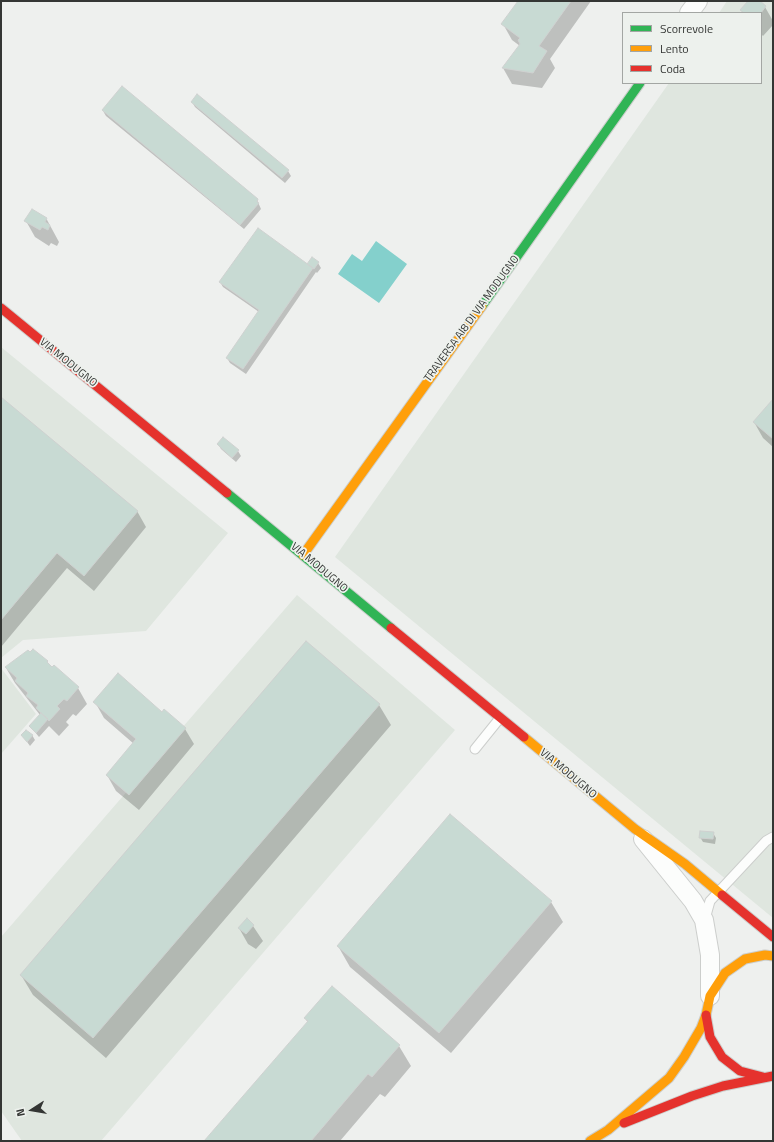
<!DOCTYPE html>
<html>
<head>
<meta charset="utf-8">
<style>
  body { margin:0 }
  #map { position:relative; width:774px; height:1142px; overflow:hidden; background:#eef0ee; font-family:"Titillium Web",sans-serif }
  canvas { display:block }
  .frame { position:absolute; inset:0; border:2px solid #343634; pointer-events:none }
  .legend { position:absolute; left:622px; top:12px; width:140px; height:72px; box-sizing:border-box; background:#edf1ed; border:1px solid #a3a6a3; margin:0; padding:5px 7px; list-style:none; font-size:12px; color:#343634 }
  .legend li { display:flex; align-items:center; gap:8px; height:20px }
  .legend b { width:20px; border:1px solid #a3a6a3 }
  .north { position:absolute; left:12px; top:1090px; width:40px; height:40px; -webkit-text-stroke:3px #edf1ed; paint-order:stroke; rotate:258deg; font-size:11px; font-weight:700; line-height:16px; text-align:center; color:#343634 }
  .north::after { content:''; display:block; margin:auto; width:14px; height:18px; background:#343634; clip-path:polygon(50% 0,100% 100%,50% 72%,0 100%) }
</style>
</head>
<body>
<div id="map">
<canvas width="774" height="1142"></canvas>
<div class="frame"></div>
<ul class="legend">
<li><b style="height:5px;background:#30b455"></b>Scorrevole</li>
<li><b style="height:5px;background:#ff9f0a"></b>Lento</li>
<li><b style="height:5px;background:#e5322d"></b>Coda</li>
</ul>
<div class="north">N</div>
</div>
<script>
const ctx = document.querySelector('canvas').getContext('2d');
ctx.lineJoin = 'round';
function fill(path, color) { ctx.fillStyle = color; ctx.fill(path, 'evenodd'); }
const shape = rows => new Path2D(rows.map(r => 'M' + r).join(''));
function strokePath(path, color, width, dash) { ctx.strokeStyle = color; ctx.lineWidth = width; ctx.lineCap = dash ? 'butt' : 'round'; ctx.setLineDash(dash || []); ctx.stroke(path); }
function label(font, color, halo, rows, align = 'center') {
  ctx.font = font + ' "Titillium Web",sans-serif'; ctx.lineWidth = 3.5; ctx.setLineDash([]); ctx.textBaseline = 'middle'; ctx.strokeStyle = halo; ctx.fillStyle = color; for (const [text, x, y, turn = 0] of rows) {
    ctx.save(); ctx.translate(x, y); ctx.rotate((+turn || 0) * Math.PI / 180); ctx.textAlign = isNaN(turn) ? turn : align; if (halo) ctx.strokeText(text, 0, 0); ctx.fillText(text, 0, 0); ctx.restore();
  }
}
const built = shape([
  [727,1,773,1,773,918,335,557,669,83,761,83,761,13,719,13],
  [1,347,228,533,146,631,23,640,1,658],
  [297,595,455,730,101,1141,22,1141,1,1111,1,937],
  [1,668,36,714,1,754]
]);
const water = shape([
  [376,241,407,264,379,303,338,274,352,254,362,261]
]);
const shadow = shape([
  [519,1,591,1,550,59,555,68,542,88,512,84,503,68,520,46,512,40,503,24],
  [749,1,759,1,765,7,773,21,773,25,763,36,761,34,761,13,743,13,741,10],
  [192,102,288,171,291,176,285,183,195,107],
  [103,111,257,200,261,209,244,229,106,116],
  [46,218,59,242,57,246,51,243,49,246,35,237,26,221],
  [318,263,321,268,317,273,316,272,246,374,230,363,227,358,259,312,223,287,220,282],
  [1,398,137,511,146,527,94,591,67,568,1,647],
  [773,400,773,447,763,438,754,422],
  [218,444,238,451,241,456,236,462,221,449],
  [306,642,379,705,391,725,106,1058,33,995,21,975],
  [47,662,49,665,78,688,87,704,76,716,73,714,66,722,69,725,59,736,49,726,39,737,30,726,40,715,15,683,6,668],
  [95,702,162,713,185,729,194,744,139,810,116,791,107,775,134,744,104,718],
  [22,735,32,735,35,740,30,746],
  [713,833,716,838,715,844,703,842,700,837],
  [551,902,563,922,451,1053,350,967,338,946],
  [253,926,263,941,256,949,248,944,239,928],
  [305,1018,399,1046,411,1066,385,1097,380,1094,340,1141,206,1141,308,1023]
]);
const building = shape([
  [518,1,571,1,539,46,547,51,533,73,502,68,520,44,518,40,520,38,501,24,518,1],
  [748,1,760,1,766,6,761,13,744,13,740,10,748,1],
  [122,86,258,199,257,202,259,203,240,225,102,110,122,86],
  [197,94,289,170,282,178,191,102,197,94],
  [32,209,47,218,45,222,50,225,48,230,42,227,40,230,24,221,32,209],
  [258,228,313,268,243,369,226,358,259,310,219,282,258,228],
  [312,257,319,262,314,269,307,264,312,257],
  [1,397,138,511,84,576,57,553,1,620,1,397],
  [773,399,773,439,753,422,773,399],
  [223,437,239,450,232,458,217,444,223,437],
  [306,641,380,704,93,1038,20,975,306,641],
  [33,649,48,661,47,662,52,667,54,665,79,687,67,701,64,699,57,706,60,709,49,721,36,708,38,705,26,696,28,693,15,681,17,678,5,667,28,650,30,652,33,649],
  [118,673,162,712,164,709,186,728,129,795,106,775,136,739,93,702,118,673],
  [41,713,48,719,36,733,29,726,41,713],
  [26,730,33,735,27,742,21,735,26,730],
  [450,814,552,901,439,1033,337,946,450,814],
  [700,831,714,832,713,839,699,838,700,831],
  [247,918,254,925,246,934,238,928,247,918],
  [332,986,400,1045,372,1077,368,1074,311,1141,204,1141,308,1021,304,1018,332,986]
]);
const lane = shape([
  [475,749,500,718],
  [705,919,710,901,766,841,773,837]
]);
const street = shape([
  [689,13,698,1],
  [643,839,693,901,704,920,710,955,710,996]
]);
const fast = shape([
  [482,306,640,83],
  [227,493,391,628]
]);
const slow = shape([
  [303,555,482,306],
  [524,737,635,829,685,864,722,895],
  [590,1141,608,1130,669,1078,684,1057,701,1028,706,1015,710,996,725,973,745,959,765,955,773,956]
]);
const jam = shape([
  [1,308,227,493],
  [391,628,524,737],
  [722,895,773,937],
  [706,1015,710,1037,722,1057,740,1071,763,1077],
  [624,1123,692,1096,723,1086,773,1076]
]);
const streetNames = [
  ["TRAVERSA AI8 DI VIA MODUGNO",472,319,-54],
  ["VIA MODUGNO",68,363,39],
  ["VIA MODUGNO",319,568,40],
  ["VIA MODUGNO",568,774,40]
];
fill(built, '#dfe6df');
fill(water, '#84d0cc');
fill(shadow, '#0003');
fill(building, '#c8dad3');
strokePath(building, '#cfd1d0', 1);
strokePath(lane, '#cccecc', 11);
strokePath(street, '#cccecc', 20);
strokePath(fast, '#cccecc', 11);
strokePath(slow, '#cccecc', 11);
strokePath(jam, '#cccecc', 11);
strokePath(lane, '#fcfdfc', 9);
strokePath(street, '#fcfdfc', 18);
strokePath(fast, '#30b455', 9);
strokePath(slow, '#ff9f0a', 9);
strokePath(jam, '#e5322d', 9);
label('11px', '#343634', '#edf1ed', streetNames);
</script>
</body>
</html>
